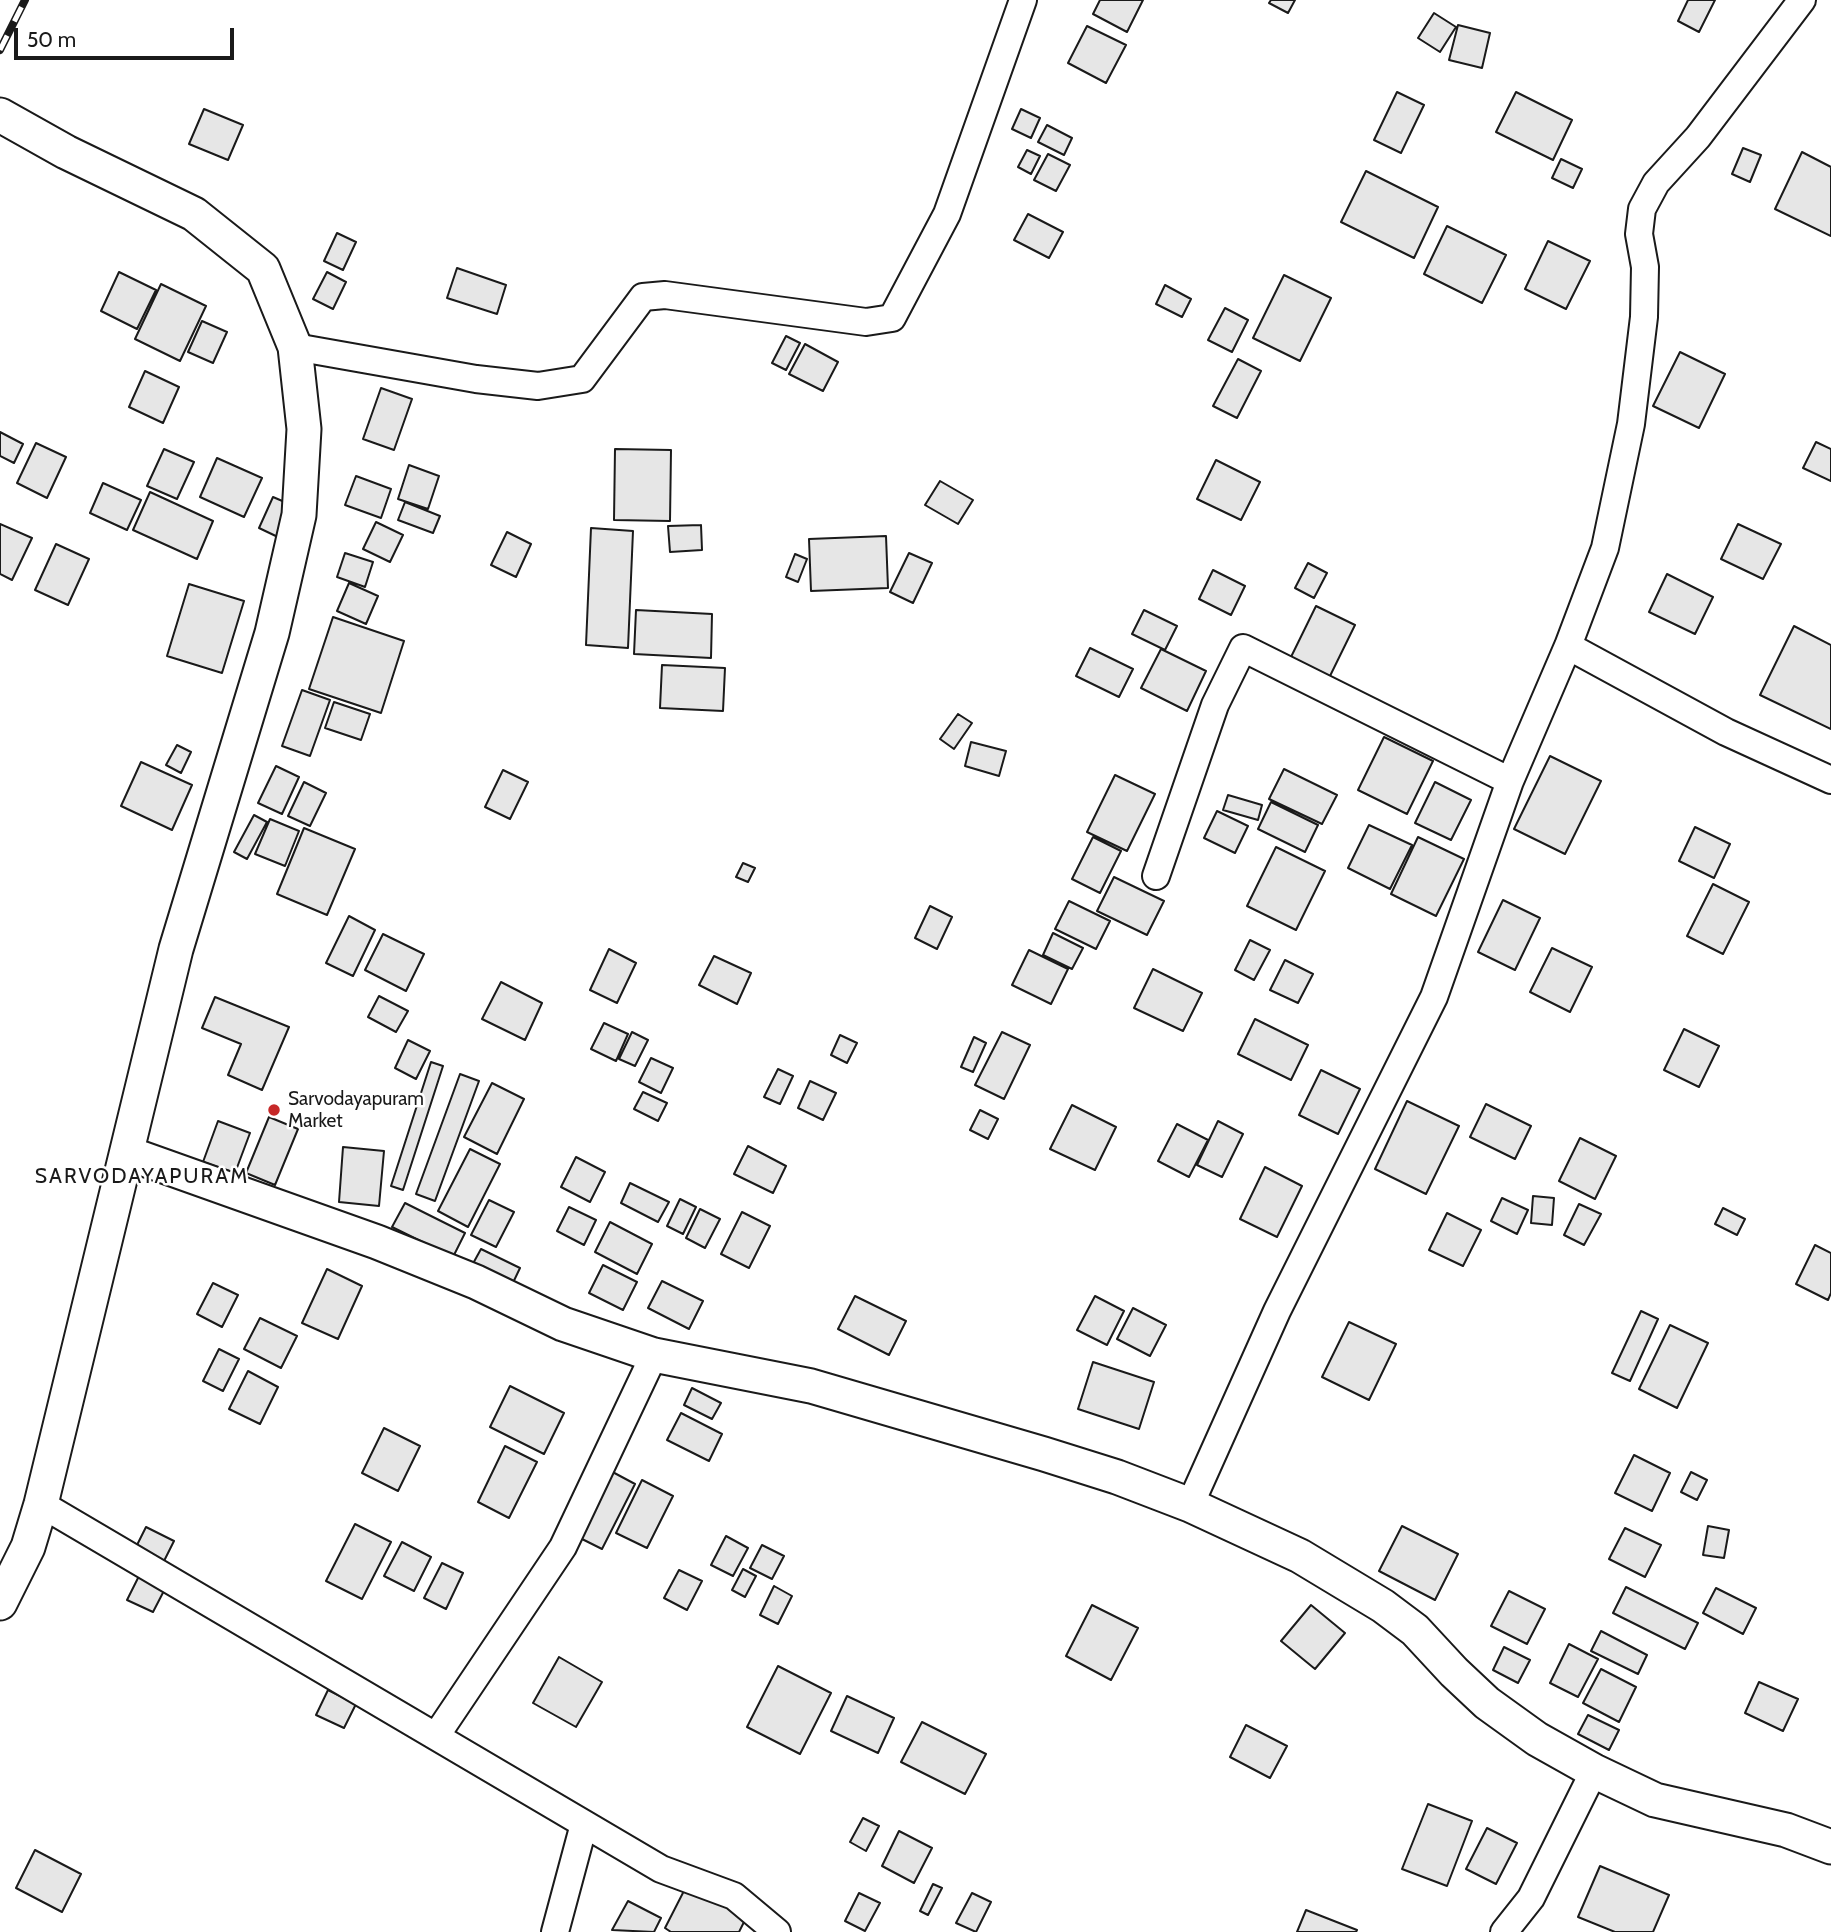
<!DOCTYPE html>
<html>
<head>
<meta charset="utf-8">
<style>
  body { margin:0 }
  #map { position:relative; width:1831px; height:1932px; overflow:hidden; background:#fff; font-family:Cabin,sans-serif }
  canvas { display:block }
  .scale { position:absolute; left:14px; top:28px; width:220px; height:32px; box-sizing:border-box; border:4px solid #1a1a1a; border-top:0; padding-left:9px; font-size:21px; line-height:24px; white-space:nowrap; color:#1a1a1a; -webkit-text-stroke:5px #fff; paint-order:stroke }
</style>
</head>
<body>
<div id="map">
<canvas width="1831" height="1932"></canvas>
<div class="scale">50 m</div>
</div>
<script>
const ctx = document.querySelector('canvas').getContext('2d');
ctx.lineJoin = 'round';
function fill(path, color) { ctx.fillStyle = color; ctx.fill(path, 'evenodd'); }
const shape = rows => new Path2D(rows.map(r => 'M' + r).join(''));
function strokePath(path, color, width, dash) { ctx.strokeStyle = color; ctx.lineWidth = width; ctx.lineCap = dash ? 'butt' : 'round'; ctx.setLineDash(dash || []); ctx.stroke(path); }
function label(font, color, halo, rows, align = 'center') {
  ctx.font = font + ' Cabin,sans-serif'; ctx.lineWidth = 5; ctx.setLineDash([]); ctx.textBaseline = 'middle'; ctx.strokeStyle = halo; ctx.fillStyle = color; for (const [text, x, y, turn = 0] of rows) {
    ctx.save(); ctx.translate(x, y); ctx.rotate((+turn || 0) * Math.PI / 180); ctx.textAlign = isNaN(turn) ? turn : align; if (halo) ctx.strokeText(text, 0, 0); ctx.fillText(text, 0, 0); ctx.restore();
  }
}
const building = shape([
  [1100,0,1143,0,1127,32,1093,14,1100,0],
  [1271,0,1295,0,1288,13,1269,3,1271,0],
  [1688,0,1715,0,1699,32,1678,21,1688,0],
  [1434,13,1456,27,1440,52,1418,38,1434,13],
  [1458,25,1490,33,1482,68,1449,60,1458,25],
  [1087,26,1126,45,1106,83,1068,63,1087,26],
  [1397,92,1424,105,1401,153,1374,140,1397,92],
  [1516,92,1572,120,1553,160,1496,132,1516,92],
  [204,109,243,125,228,160,189,144,204,109],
  [1021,109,1040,118,1031,138,1012,129,1021,109],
  [1047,125,1072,138,1064,155,1038,142,1047,125],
  [1743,148,1761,155,1750,182,1732,174,1743,148],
  [1027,150,1040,156,1031,174,1018,167,1027,150],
  [1802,152,1831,167,1831,236,1775,209,1802,152],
  [1048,154,1070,165,1056,191,1034,180,1048,154],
  [1561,159,1582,169,1573,188,1552,178,1561,159],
  [1366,171,1438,207,1414,258,1341,222,1366,171],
  [1028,214,1063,232,1049,258,1014,240,1028,214],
  [1447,226,1506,255,1482,303,1424,274,1447,226],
  [337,233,356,242,343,270,324,261,337,233],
  [1548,241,1590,261,1566,309,1525,289,1548,241],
  [457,268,506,285,497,314,447,298,457,268],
  [119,272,156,290,137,329,101,311,119,272],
  [327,272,346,282,333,309,313,299,327,272],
  [1284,275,1331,298,1300,361,1253,338,1284,275],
  [161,284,206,306,180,361,135,339,161,284],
  [1165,285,1191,299,1182,317,1156,304,1165,285],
  [1225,308,1248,320,1232,352,1208,340,1225,308],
  [202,321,227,332,213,363,188,352,202,321],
  [786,336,800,343,786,370,772,363,786,336],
  [805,344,838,362,823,391,789,374,805,344],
  [1680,352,1725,374,1699,428,1653,406,1680,352],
  [1238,359,1261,371,1237,418,1213,406,1238,359],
  [145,371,179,387,163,423,129,407,145,371],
  [381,388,412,399,394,450,363,439,381,388],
  [0,432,23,444,14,463,0,456,0,432],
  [1816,442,1831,449,1831,481,1803,468,1816,442],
  [36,443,66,457,47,498,17,483,36,443],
  [164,449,194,462,177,499,147,486,164,449],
  [615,449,671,450,670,521,614,520,615,449],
  [217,458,262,478,244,517,200,497,217,458],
  [1216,460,1260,482,1241,520,1197,499,1216,460],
  [409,465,439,476,428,509,398,499,409,465],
  [356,476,391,489,381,518,345,505,356,476],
  [940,481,973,500,958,524,925,505,940,481],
  [103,483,141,500,127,530,90,513,103,483],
  [150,492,213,521,197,559,133,530,150,492],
  [273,497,294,506,280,538,259,528,273,497],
  [405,502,440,516,433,533,398,520,405,502],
  [376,522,403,535,390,562,363,549,376,522],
  [0,524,32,538,12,580,0,574,0,524],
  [1738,524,1781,544,1763,579,1721,559,1738,524],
  [701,525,702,550,670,552,668,526,701,525],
  [591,528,633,531,628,648,586,645,591,528],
  [507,532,531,544,516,577,491,565,507,532],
  [886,536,888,588,811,591,809,539,886,536],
  [56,544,89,559,68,605,35,590,56,544],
  [345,553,373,562,365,587,337,577,345,553],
  [909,553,932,563,913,603,890,592,909,553],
  [795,554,807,559,798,582,786,577,795,554],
  [1308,563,1327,573,1314,598,1295,588,1308,563],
  [1213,570,1245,586,1231,615,1199,599,1213,570],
  [1667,574,1713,597,1695,634,1649,612,1667,574],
  [349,583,378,596,366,624,337,611,349,583],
  [189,584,244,601,222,673,167,656,189,584],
  [1316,606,1355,625,1329,678,1290,659,1316,606],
  [636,610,712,614,711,658,634,654,636,610],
  [1144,610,1177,626,1165,650,1132,634,1144,610],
  [333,617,404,641,381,713,309,689,333,617],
  [1794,626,1831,645,1831,729,1760,695,1794,626],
  [1090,648,1133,669,1119,697,1076,676,1090,648],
  [1161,649,1206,671,1187,711,1141,688,1161,649],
  [662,665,725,668,723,711,660,708,662,665],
  [302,690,330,700,310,756,282,746,302,690],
  [334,702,370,714,361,740,325,728,334,702],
  [958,714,972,723,954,749,940,739,958,714],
  [1384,737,1433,761,1407,814,1358,790,1384,737],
  [971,742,1006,751,999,776,965,766,971,742],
  [177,745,191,752,181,773,166,765,177,745],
  [1550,756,1601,781,1565,854,1514,829,1550,756],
  [141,762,192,785,172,830,121,806,141,762],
  [276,766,299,777,282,814,258,803,276,766],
  [1284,769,1337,795,1322,824,1269,799,1284,769],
  [503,770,528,782,510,819,485,807,503,770],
  [1115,775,1155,794,1127,851,1087,832,1115,775],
  [304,782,326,793,310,826,288,816,304,782],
  [1435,782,1471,800,1451,840,1415,823,1435,782],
  [1228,795,1262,805,1258,820,1223,810,1228,795],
  [1271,802,1318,825,1305,852,1258,829,1271,802],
  [1217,811,1248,826,1235,853,1204,838,1217,811],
  [254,815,267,822,247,859,234,852,254,815],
  [270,819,299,831,285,866,255,854,270,819],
  [1369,825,1412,845,1390,889,1348,868,1369,825],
  [1695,827,1730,844,1714,878,1679,861,1695,827],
  [304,828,355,849,327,915,277,894,304,828],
  [1093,837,1121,851,1100,893,1072,879,1093,837],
  [1418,837,1464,859,1436,916,1391,894,1418,837],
  [1276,847,1325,871,1296,930,1247,906,1276,847],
  [743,863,755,868,748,882,736,877,743,863],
  [1114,877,1164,901,1147,935,1097,911,1114,877],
  [1713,884,1749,902,1723,954,1687,936,1713,884],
  [1503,900,1540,918,1515,970,1478,952,1503,900],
  [1069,901,1110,921,1096,949,1055,929,1069,901],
  [930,906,952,917,937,949,915,938,930,906],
  [349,916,375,930,353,976,326,963,349,916],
  [1053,933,1083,948,1072,969,1043,955,1053,933],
  [383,934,424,954,406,991,365,970,383,934],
  [1250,940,1270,950,1254,980,1235,970,1250,940],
  [1552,948,1592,967,1570,1012,1530,992,1552,948],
  [609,949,636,963,617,1003,590,990,609,949],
  [1029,950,1068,969,1051,1004,1012,985,1029,950],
  [714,956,751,973,737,1004,699,985,714,956],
  [1285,960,1313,974,1298,1003,1270,990,1285,960],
  [1153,969,1202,993,1183,1031,1134,1008,1153,969],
  [501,982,542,1003,525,1040,482,1019,501,982],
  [379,996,408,1011,396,1032,368,1017,379,996],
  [215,997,289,1027,262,1090,228,1075,241,1044,202,1028,215,997],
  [1255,1019,1308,1045,1291,1080,1238,1054,1255,1019],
  [604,1023,628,1034,616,1061,591,1049,604,1023],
  [1684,1029,1719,1046,1699,1087,1664,1070,1684,1029],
  [632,1032,648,1040,635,1066,619,1059,632,1032],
  [1002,1032,1030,1045,1004,1099,975,1085,1002,1032],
  [840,1035,857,1043,847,1063,831,1055,840,1035],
  [974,1037,986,1043,973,1072,961,1067,974,1037],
  [408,1040,430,1051,416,1079,395,1068,408,1040],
  [651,1058,673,1068,661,1093,639,1082,651,1058],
  [431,1062,443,1066,403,1190,391,1186,431,1062],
  [778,1069,793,1076,780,1104,764,1097,778,1069],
  [1321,1070,1360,1089,1338,1134,1299,1115,1321,1070],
  [460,1074,479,1081,435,1201,416,1194,460,1074],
  [810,1081,836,1093,823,1120,798,1108,810,1081],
  [492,1083,524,1099,497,1154,464,1137,492,1083],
  [643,1092,667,1103,658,1121,634,1109,643,1092],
  [1407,1101,1459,1126,1426,1194,1375,1169,1407,1101],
  [1486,1104,1531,1126,1515,1159,1470,1137,1486,1104],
  [1072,1105,1116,1127,1095,1170,1050,1149,1072,1105],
  [980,1110,998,1119,988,1139,970,1130,980,1110],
  [269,1117,298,1129,275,1185,246,1173,269,1117],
  [218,1121,250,1133,235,1173,203,1162,218,1121],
  [1218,1121,1243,1134,1222,1177,1197,1165,1218,1121],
  [1177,1124,1208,1140,1189,1177,1158,1161,1177,1124],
  [1580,1138,1616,1156,1595,1199,1559,1181,1580,1138],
  [748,1146,786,1166,773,1193,734,1174,748,1146],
  [343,1147,384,1151,379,1206,339,1202,343,1147],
  [470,1149,500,1164,468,1227,438,1211,470,1149],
  [576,1157,605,1172,590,1202,561,1187,576,1157],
  [1265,1167,1302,1186,1277,1237,1240,1219,1265,1167],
  [630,1183,669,1202,658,1222,621,1203,630,1183],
  [1533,1196,1554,1198,1552,1225,1531,1223,1533,1196],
  [1502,1198,1528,1210,1517,1234,1491,1221,1502,1198],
  [680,1199,696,1207,683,1234,667,1226,680,1199],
  [489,1200,514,1212,496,1247,471,1235,489,1200],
  [405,1203,465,1233,453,1257,392,1227,405,1203],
  [1579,1204,1601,1214,1584,1245,1564,1235,1579,1204],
  [569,1207,596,1220,584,1245,557,1231,569,1207],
  [1723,1208,1745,1219,1737,1235,1715,1224,1723,1208],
  [700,1209,720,1219,705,1248,686,1238,700,1209],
  [742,1212,770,1226,749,1268,721,1254,742,1212],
  [1447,1213,1481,1230,1463,1266,1429,1250,1447,1213],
  [610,1222,652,1244,637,1274,595,1252,610,1222],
  [1815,1245,1831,1253,1831,1293,1828,1300,1796,1284,1815,1245],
  [481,1249,520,1268,510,1289,470,1269,481,1249],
  [603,1265,637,1282,623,1310,589,1293,603,1265],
  [327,1269,362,1286,338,1339,302,1323,327,1269],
  [662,1281,703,1301,689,1329,648,1308,662,1281],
  [213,1283,238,1295,222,1327,197,1314,213,1283],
  [855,1296,906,1321,889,1355,838,1329,855,1296],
  [1095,1296,1124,1311,1107,1345,1077,1330,1095,1296],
  [1133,1308,1166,1325,1150,1356,1117,1339,1133,1308],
  [1641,1311,1658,1319,1630,1381,1612,1373,1641,1311],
  [260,1318,297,1336,281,1368,244,1349,260,1318],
  [1349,1322,1396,1344,1369,1400,1322,1377,1349,1322],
  [1670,1325,1708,1343,1677,1408,1639,1389,1670,1325],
  [219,1349,239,1359,223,1391,203,1381,219,1349],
  [1093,1362,1154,1382,1139,1429,1078,1409,1093,1362],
  [248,1371,278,1387,260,1424,229,1409,248,1371],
  [510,1386,564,1413,544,1454,490,1427,510,1386],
  [692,1388,721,1403,712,1419,684,1405,692,1388],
  [681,1413,722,1434,709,1461,667,1440,681,1413],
  [384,1428,420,1446,398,1491,362,1473,384,1428],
  [505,1446,537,1462,509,1518,478,1502,505,1446],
  [1634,1455,1670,1473,1652,1511,1615,1493,1634,1455],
  [607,1469,635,1484,602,1549,574,1535,607,1469],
  [1691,1472,1707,1480,1697,1500,1681,1492,1691,1472],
  [642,1480,673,1496,647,1548,616,1533,642,1480],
  [355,1524,391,1542,362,1599,326,1581,355,1524],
  [1402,1526,1458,1554,1435,1600,1379,1571,1402,1526],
  [1708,1526,1729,1530,1724,1558,1703,1555,1708,1526],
  [146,1527,174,1541,161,1567,133,1553,146,1527],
  [1625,1528,1661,1545,1645,1577,1609,1559,1625,1528],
  [726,1536,748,1548,733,1576,711,1565,726,1536],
  [402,1542,431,1557,414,1591,384,1576,402,1542],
  [762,1545,784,1556,772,1579,750,1568,762,1545],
  [442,1563,463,1573,446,1609,424,1598,442,1563],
  [743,1569,756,1576,745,1597,732,1590,743,1569],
  [142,1570,168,1583,153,1612,127,1600,142,1570],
  [679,1570,702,1581,687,1610,664,1598,679,1570],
  [774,1586,792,1596,778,1624,760,1615,774,1586],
  [1626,1587,1698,1623,1685,1649,1613,1613,1626,1587],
  [1716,1588,1756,1608,1743,1634,1703,1613,1716,1588],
  [1509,1591,1545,1609,1527,1644,1491,1626,1509,1591],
  [1092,1605,1138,1628,1111,1680,1066,1656,1092,1605],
  [1311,1605,1345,1633,1315,1669,1281,1641,1311,1605],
  [1601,1631,1647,1655,1638,1674,1591,1651,1601,1631],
  [1569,1644,1598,1659,1578,1697,1550,1683,1569,1644],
  [1504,1647,1530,1660,1518,1683,1493,1670,1504,1647],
  [559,1657,602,1682,576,1727,533,1703,559,1657],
  [778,1666,831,1693,800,1754,747,1727,778,1666],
  [1601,1669,1636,1687,1619,1722,1583,1703,1601,1669],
  [1759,1682,1798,1699,1783,1731,1745,1713,1759,1682],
  [328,1690,356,1704,344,1728,316,1715,328,1690],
  [847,1696,894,1718,878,1753,831,1731,847,1696],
  [1588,1715,1619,1730,1609,1750,1578,1734,1588,1715],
  [922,1722,986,1754,965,1794,901,1762,922,1722],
  [1246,1725,1287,1746,1270,1778,1230,1757,1246,1725],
  [1428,1804,1472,1821,1447,1886,1402,1869,1428,1804],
  [863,1818,879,1826,866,1851,850,1842,863,1818],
  [1487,1828,1517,1843,1496,1884,1466,1869,1487,1828],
  [899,1831,932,1848,914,1883,882,1866,899,1831],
  [35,1850,81,1874,62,1912,16,1888,35,1850],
  [1600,1866,1669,1895,1653,1932,1615,1932,1578,1917,1600,1866],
  [688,1883,748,1914,739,1932,671,1932,665,1928,688,1883],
  [933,1884,942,1888,928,1915,920,1911,933,1884],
  [859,1893,880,1903,865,1931,845,1921,859,1893],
  [972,1893,991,1902,976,1932,956,1923,972,1893],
  [628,1901,661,1918,654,1932,612,1930,628,1901],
  [1306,1910,1357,1930,1356,1932,1297,1932,1306,1910]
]);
const minor = shape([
  [295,347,476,379,538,386,582,379,643,297,665,295,866,322,892,318,947,214,1023,0],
  [1568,646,1726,732,1831,780],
  [1156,876,1215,705,1243,648,1510,781],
  [41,1504,661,1869,734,1896,777,1932],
  [1190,1505,1277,1311,1434,997,1510,781,1568,646,1605,548,1631,424,1644,317,1645,267,1639,234,1642,209,1656,183,1698,137,1802,0],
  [436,1736,563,1547,654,1355],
  [555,1932,584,1824],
  [1504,1932,1531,1898,1594,1771]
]);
const tertiary = shape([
  [0,115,66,152,194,214,263,269,295,347,304,429,299,515,272,633,176,949,41,1504,28,1547,0,1603],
  [127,1153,377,1242,476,1282,563,1324,654,1355,811,1386,1044,1454,1117,1477,1190,1505,1300,1556,1383,1606,1415,1630,1454,1672,1487,1703,1537,1739,1594,1771,1655,1800,1786,1830,1831,1847]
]);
const rail = shape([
  [0,50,25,0]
]);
const markers = [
  [274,1110,7,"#c62828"]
];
const poiNames = [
  ["Sarvodayapuram",288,1099],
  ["Market",288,1121]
];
const neighbourhoodNames = [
  ["SARVODAYAPURAM",142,1177]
];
fill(building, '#e6e6e6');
strokePath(building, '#1a1a1a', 2);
strokePath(minor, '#1a1a1a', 30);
strokePath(tertiary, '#1a1a1a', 37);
strokePath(minor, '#fff', 26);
strokePath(tertiary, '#fff', 33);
strokePath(rail, '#1a1a1a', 8);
strokePath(rail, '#fff', 5, [16]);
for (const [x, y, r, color] of markers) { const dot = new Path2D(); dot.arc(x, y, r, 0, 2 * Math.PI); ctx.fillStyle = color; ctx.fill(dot); strokePath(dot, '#fff', 2.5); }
label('19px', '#1a1a1a', '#fff', poiNames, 'left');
ctx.letterSpacing = '2px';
label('21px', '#1a1a1a', '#fff', neighbourhoodNames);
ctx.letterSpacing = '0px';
</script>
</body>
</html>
